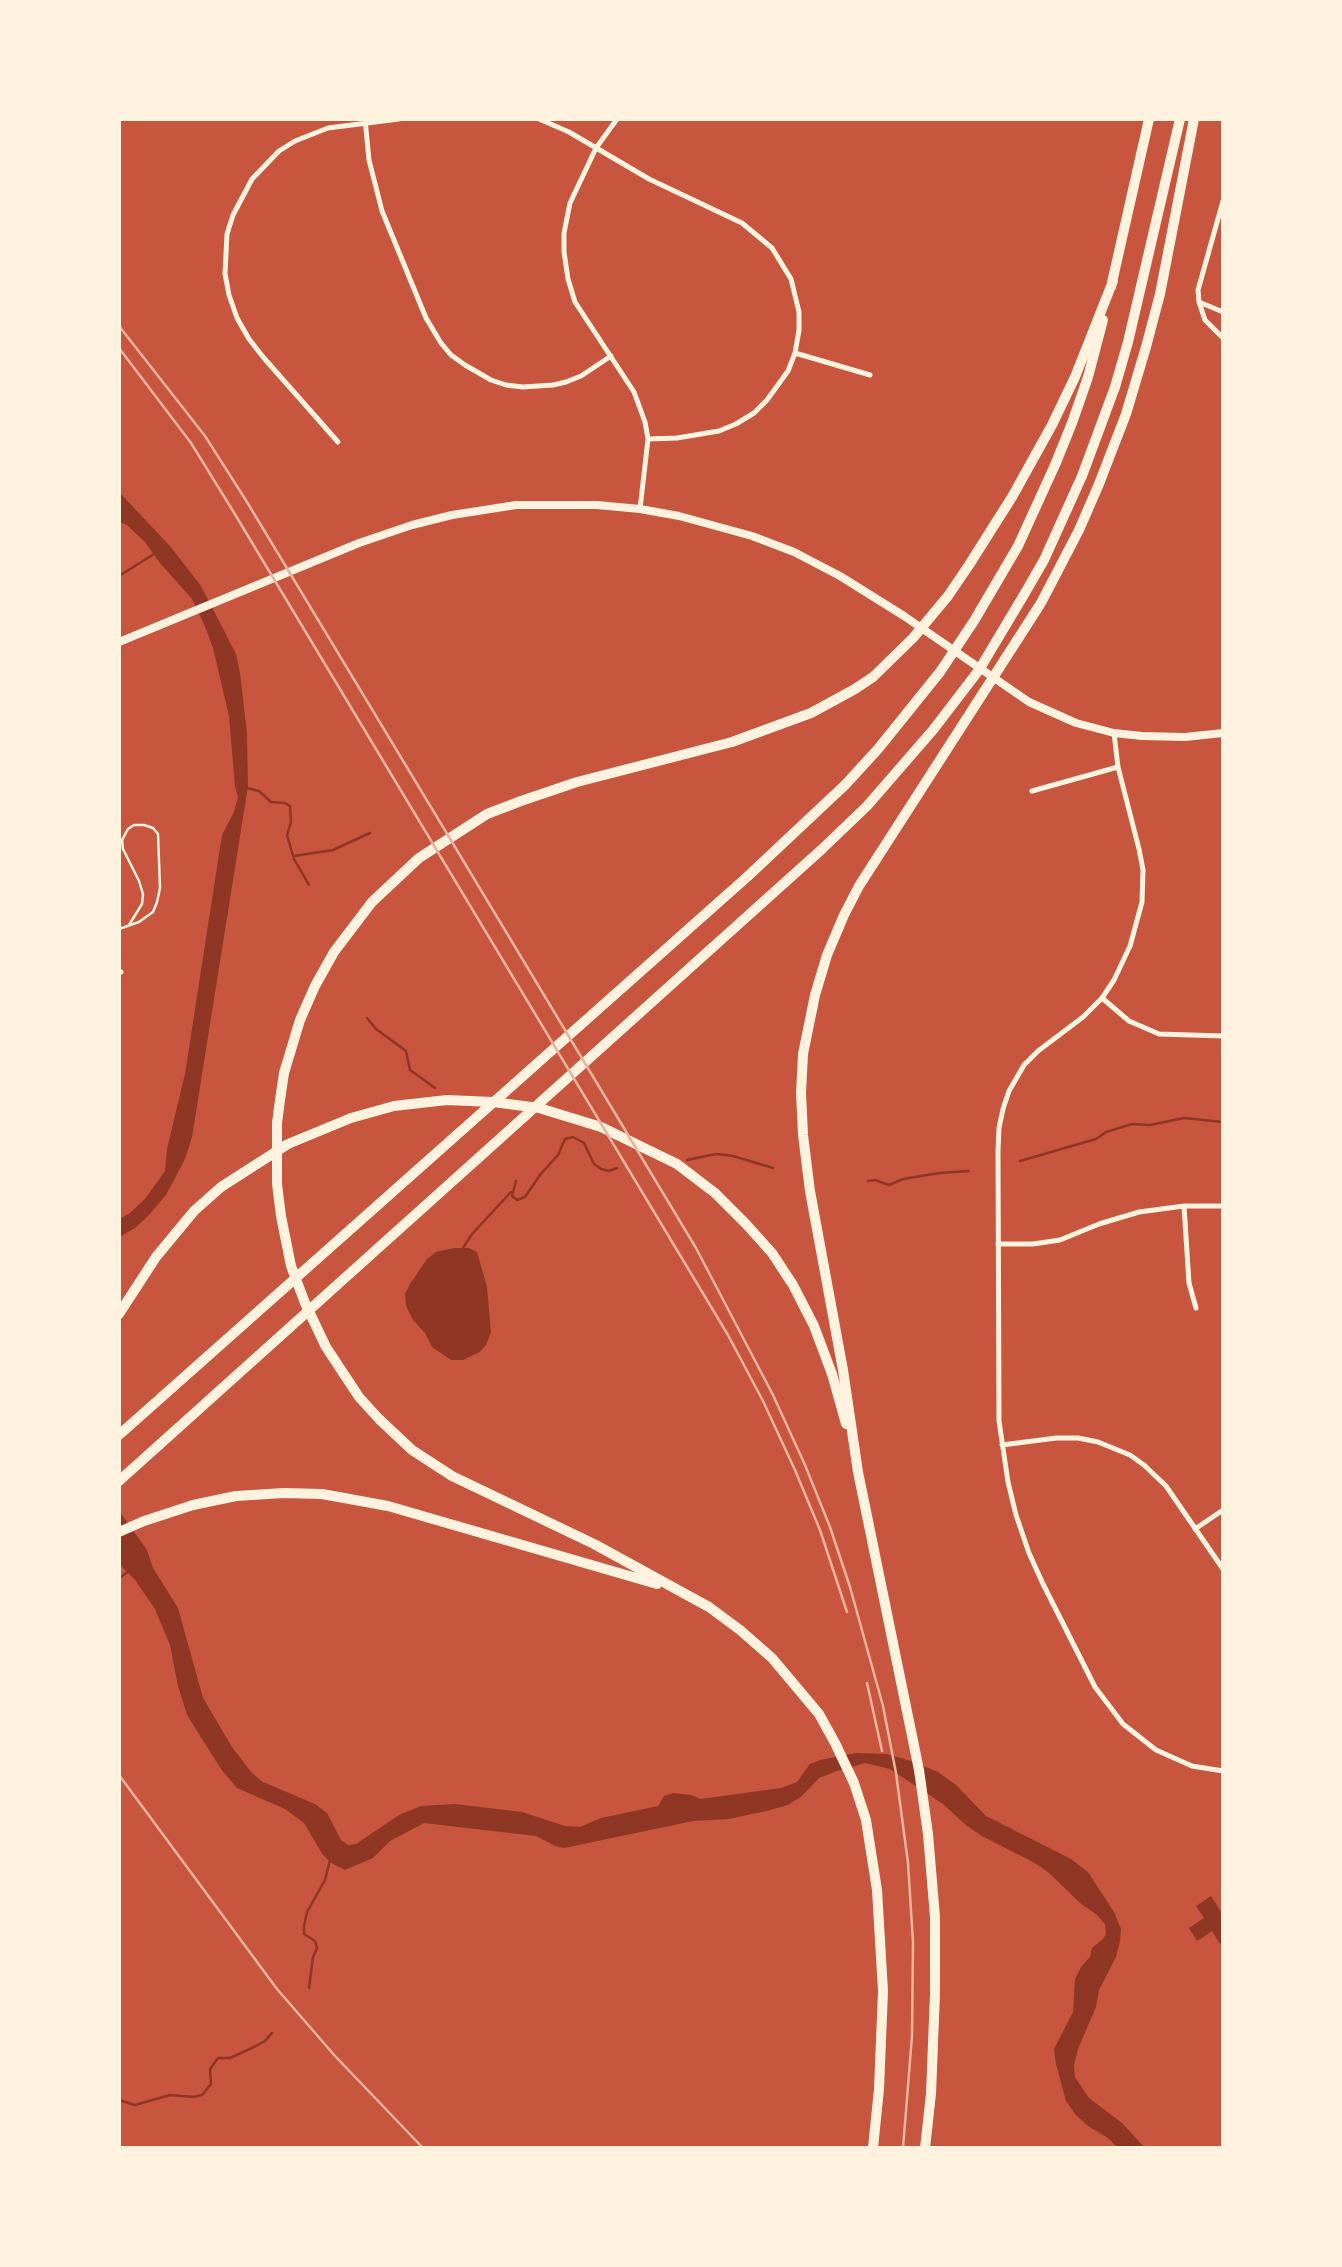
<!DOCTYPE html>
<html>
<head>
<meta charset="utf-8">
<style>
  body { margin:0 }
  #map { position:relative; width:1342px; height:2267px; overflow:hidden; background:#c8553d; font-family:Mulish,sans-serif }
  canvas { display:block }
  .frame { position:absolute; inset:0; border:121px solid #fff3e0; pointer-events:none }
</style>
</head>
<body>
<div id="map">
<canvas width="1342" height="2267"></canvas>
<div class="frame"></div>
</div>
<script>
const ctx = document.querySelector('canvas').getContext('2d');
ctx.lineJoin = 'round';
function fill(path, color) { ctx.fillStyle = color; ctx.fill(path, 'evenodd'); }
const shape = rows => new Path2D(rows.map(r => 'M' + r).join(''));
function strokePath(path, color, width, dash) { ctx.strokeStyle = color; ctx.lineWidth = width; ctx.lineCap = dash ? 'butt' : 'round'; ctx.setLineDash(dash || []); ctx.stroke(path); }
const water = shape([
  [119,492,170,546,201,586,236,654,240,673,247,734,248,786,192,1137,185,1159,166,1195,149,1215,135,1228,119,1237,119,1219,130,1213,145,1199,165,1171,167,1149,185,1074,222,835,234,812,238,797,235,786,229,716,213,648,204,624,192,599,160,563,145,542,127,525,119,522],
  [454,1248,469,1248,477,1252,487,1287,491,1332,486,1345,480,1352,463,1360,451,1360,432,1347,425,1333,413,1320,406,1306,405,1294,410,1284,427,1259,436,1252],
  [119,1511,147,1550,153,1568,178,1608,203,1698,232,1747,252,1773,263,1782,315,1804,327,1813,341,1840,348,1845,356,1844,399,1815,421,1806,455,1804,488,1808,522,1812,565,1826,580,1827,601,1818,658,1806,664,1796,673,1793,691,1795,701,1799,781,1788,797,1782,810,1764,820,1760,856,1753,887,1754,911,1761,938,1772,956,1785,986,1816,1071,1859,1088,1872,1114,1912,1121,1929,1120,1941,1116,1957,1099,1990,1096,2007,1078,2049,1074,2065,1075,2077,1089,2098,1122,2123,1145,2148,1118,2148,1108,2138,1088,2126,1076,2115,1066,2101,1056,2064,1054,2049,1073,2012,1075,1979,1081,1967,1090,1957,1092,1948,1103,1939,1106,1934,1105,1924,1097,1915,1080,1903,1048,1872,1033,1862,982,1836,967,1826,943,1804,890,1769,865,1763,837,1771,819,1778,802,1796,788,1805,766,1811,729,1819,693,1821,564,1848,555,1846,536,1836,424,1823,390,1841,373,1858,345,1870,333,1864,323,1855,304,1823,285,1809,237,1788,221,1769,187,1715,178,1686,170,1645,155,1609,135,1580,119,1564],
  [1211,1896,1223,1915,1223,1942,1220,1944,1212,1931,1197,1941,1189,1928,1204,1918,1196,1906]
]);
const stream = shape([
  [119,576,154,554],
  [247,788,259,791,271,802,285,803,290,806,291,822,287,835,294,859,309,885],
  [294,856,333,850,370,833],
  [367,1018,376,1029,406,1051,410,1070,435,1088],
  [687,1160,716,1154,733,1156,773,1168],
  [1020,1161,1096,1139,1106,1132,1132,1124,1150,1125,1184,1118,1223,1122],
  [516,1181,512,1196,517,1200,525,1197,540,1175,558,1155,565,1139,573,1137,584,1143,594,1164,601,1169,609,1171,617,1168],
  [868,1181,875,1180,889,1185,903,1179,939,1173,969,1171],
  [463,1248,472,1234,511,1192],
  [119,1578,131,1570],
  [309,1988,313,1957,317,1948,315,1941,304,1934,304,1926,307,1912,325,1880,330,1860],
  [119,2100,135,2105,170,2095,194,2097,202,2095,211,2084,210,2069,218,2058,230,2058,254,2047,265,2041,272,2033]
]);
const service = shape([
  [119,929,139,922,153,912,157,902,160,888,158,834,153,828,144,825,134,825,128,829,122,840,123,849,139,881,143,894,142,904,129,925]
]);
const minor = shape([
  [365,119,369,160,382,211,426,318,441,343,451,355,465,365,491,380,506,385,523,387,553,385,566,382,581,376,611,356],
  [539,119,569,132,649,179,742,223,772,248,791,279,799,312,799,330,795,353,788,371,767,400,754,413,736,424,719,431,677,438,648,439],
  [617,119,596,148,570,203,564,233,564,252,568,279,575,302,634,392,645,422,648,439,640,509],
  [1223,201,1198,290,1199,302,1205,320,1223,338],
  [1199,302,1223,312],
  [795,353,870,375],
  [338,442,263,357,249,339,237,318,229,295,225,274,227,234,233,215,252,179,279,151,295,141,328,128,399,119],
  [1114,733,1118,767,1139,849,1143,870,1142,902,1130,946,1114,980,1102,998,1083,1017,1038,1051,1024,1065,1009,1091,1003,1109,999,1128,998,1151,999,1421,1008,1482,1016,1515,1029,1553,1043,1584,1095,1687,1123,1724,1156,1750,1192,1766,1223,1771],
  [1032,791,1118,767],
  [119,973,121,972],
  [1102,998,1129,1021,1159,1034,1223,1036],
  [1184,1206,1189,1283,1196,1308],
  [998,1244,1033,1244,1060,1240,1099,1224,1139,1212,1184,1206,1223,1206],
  [1002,1445,1056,1438,1078,1438,1098,1442,1130,1455,1144,1465,1166,1486,1223,1569],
  [1195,1529,1223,1510]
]);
const secondary = shape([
  [119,642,359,543,412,525,452,515,516,505,597,505,640,509,679,516,752,536,794,552,840,576,904,616,1029,702,1076,723,1114,733,1142,736,1185,737,1223,733]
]);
const motorway = shape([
  [1111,287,1149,119],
  [119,1314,156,1257,194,1211,221,1187,288,1144,351,1118,394,1106,447,1100,493,1102,539,1108,601,1127,677,1164,715,1193,746,1224,772,1253,793,1285,814,1326,832,1374,846,1424],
  [119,1435,747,877,845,785,878,749,940,672,974,621,1018,546,1055,465,1072,423,1088,377,1103,320],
  [119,1481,821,850,867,806,933,730,979,670,1025,593,1044,560,1082,476,1115,387,1128,342,1180,119],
  [119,1532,144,1521,193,1505,236,1496,284,1493,322,1494,388,1506,657,1584],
  [873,2148,879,2089,883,1991,877,1890,866,1820,854,1783,835,1743,819,1714,772,1658,740,1630,709,1607,594,1544,452,1476,412,1450,379,1419,359,1397,326,1347,305,1303,291,1266,281,1216,277,1184,277,1123,280,1100,284,1073,300,1020,315,986,334,952,372,902,419,858,487,814,521,801,577,782,732,742,811,713,855,689,873,677,913,638,948,596,969,565,1012,497,1052,425,1075,377,1113,281],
  [925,2148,931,2094,935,1993,935,1917,928,1834,919,1770,858,1472,843,1370,810,1191,803,1135,801,1093,803,1054,815,995,827,955,844,915,859,886,1041,603,1079,530,1099,484,1126,414,1146,347,1160,294,1194,119]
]);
const rail = shape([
  [119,326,205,436,247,502,452,842,696,1248,773,1395,805,1465,830,1527,850,1587,883,1706,896,1773,908,1863,913,1942,912,2036,903,2148],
  [119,348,191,443,233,511,728,1335,763,1401,795,1470,820,1530,847,1612],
  [867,1683,882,1751],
  [119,1775,277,1989,335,2056,423,2148]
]);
fill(water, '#8f3625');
strokePath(stream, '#8f3625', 2.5);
strokePath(service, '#fff3e0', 2.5);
strokePath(minor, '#fff3e0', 5);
strokePath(secondary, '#fff3e0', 8);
strokePath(motorway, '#fff3e0', 10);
strokePath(rail, '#e9b49f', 2.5);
</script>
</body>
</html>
